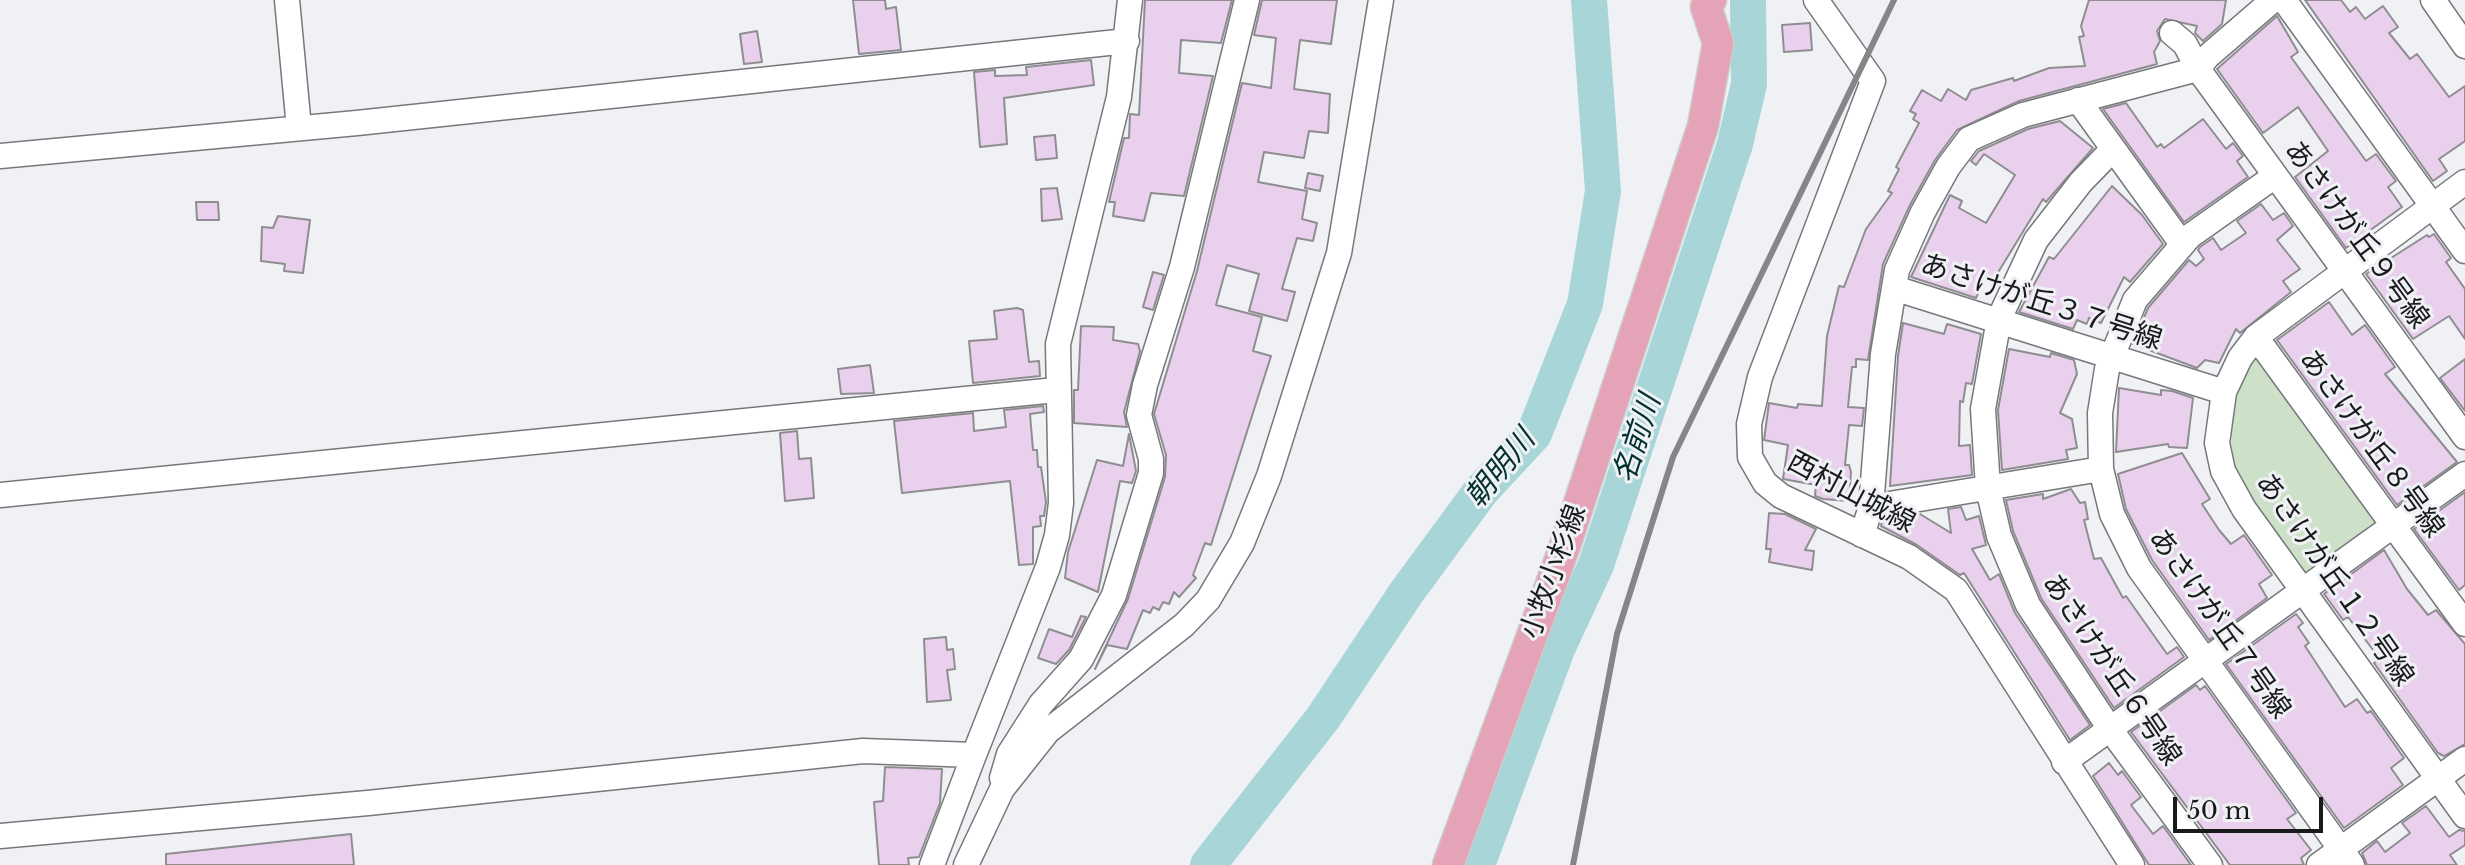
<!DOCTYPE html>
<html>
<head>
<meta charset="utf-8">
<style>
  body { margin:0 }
  #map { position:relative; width:2465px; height:865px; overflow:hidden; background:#eff1f5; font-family:"Libre Baskerville",serif }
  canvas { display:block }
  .scale { position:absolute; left:2173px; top:797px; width:150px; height:36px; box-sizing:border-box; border:4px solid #191a1c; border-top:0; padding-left:10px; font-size:24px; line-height:28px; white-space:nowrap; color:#191a1c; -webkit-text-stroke:6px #eff1f5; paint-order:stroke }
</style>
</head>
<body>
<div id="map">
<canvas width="2465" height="865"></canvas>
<div class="scale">50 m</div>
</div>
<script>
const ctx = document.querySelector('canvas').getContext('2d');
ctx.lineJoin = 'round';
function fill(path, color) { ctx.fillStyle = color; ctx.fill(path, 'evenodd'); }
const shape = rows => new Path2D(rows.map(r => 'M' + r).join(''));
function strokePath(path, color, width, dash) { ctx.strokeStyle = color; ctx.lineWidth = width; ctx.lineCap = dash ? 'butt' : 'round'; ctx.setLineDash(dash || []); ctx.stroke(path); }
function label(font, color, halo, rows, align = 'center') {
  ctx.font = font + ' "Libre Baskerville","Noto Sans JP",serif'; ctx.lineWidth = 6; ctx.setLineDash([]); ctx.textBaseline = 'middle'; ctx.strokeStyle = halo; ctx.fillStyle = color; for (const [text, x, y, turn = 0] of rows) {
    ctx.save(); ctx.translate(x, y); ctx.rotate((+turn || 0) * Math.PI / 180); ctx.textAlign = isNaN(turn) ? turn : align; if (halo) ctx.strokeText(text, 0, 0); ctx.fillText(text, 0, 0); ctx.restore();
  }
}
const green = shape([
  [2265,357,2380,519,2380,529,2313,577,2304,574,2245,490,2231,456,2232,409,2242,378,2255,358]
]);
const river = shape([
  [1208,865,1323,718,1406,593,1481,491,1534,434,1585,304,1603,191,1589,0],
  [1477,865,1557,649,1596,565,1735,144,1749,84,1748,0]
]);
const building = shape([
  [853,0,885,0,886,9,896,7,901,50,859,54,853,0],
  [1145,0,1232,0,1221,43,1181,40,1179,73,1213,76,1184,196,1151,193,1144,221,1113,216,1115,202,1109,202,1124,138,1129,138,1130,114,1139,115,1145,0],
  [1262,0,1337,0,1331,44,1300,40,1294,89,1330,94,1328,133,1309,131,1304,158,1264,152,1258,182,1307,191,1302,219,1317,223,1313,241,1297,238,1282,289,1295,292,1287,321,1249,311,1259,274,1227,265,1216,305,1262,317,1253,351,1271,356,1211,545,1205,543,1193,575,1196,578,1179,597,1174,592,1169,604,1163,602,1159,610,1153,607,1150,613,1143,610,1127,649,1107,645,1095,669,1128,599,1165,477,1166,455,1154,414,1197,271,1242,83,1271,88,1276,38,1254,35,1262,0],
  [2089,0,2226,0,2222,24,2203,41,2195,33,2197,26,2165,19,2157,31,2160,41,2154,52,2157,64,2019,101,1957,130,1935,160,1910,205,1883,264,1868,360,1856,359,1856,367,1852,367,1848,407,1864,408,1862,426,1849,425,1845,465,1849,465,1851,472,1849,501,1823,499,1815,496,1816,485,1783,479,1788,445,1764,440,1769,403,1797,408,1798,404,1822,406,1827,336,1839,286,1844,287,1866,229,1892,193,1888,191,1899,169,1896,167,1919,123,1913,119,1916,114,1910,111,1922,90,1941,101,1948,89,1966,100,1971,90,2013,78,2014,81,2049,68,2085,66,2079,37,2084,36,2081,26,2089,0],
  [2305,0,2341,0,2350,12,2356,7,2365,19,2383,6,2398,27,2389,33,2410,59,2417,54,2449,97,2465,86,2465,141,2439,159,2447,171,2433,181,2305,0],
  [2277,16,2298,52,2291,57,2366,161,2376,154,2396,181,2388,187,2402,207,2346,248,2295,177,2328,151,2298,107,2263,133,2217,69,2277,16],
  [1810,23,1812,50,1784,52,1782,25,1810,23],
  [757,31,762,62,744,64,740,34,757,31],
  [1091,60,1094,85,1004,98,1007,144,980,147,974,72,995,70,995,76,1027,75,1026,67,1091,60],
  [2126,103,2157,147,2161,144,2164,148,2203,119,2226,149,2233,143,2243,156,2237,161,2248,177,2184,222,2103,109,2126,103],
  [2060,121,2093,148,2046,202,2043,199,1994,279,1986,276,1976,298,1911,277,1950,195,1962,201,1959,208,1986,223,2015,175,1984,154,1976,165,1971,161,1979,151,2028,129,2060,121],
  [1055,135,1057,158,1036,160,1034,137,1055,135],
  [1308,173,1323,176,1320,191,1305,188,1308,173],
  [2112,186,2142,215,2163,244,2130,282,2124,277,2101,323,2089,318,2087,324,2077,320,2073,329,2019,312,2049,257,2054,259,2112,186],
  [1057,188,1062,219,1042,221,1041,189,1057,188],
  [196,202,218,202,219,220,197,220,196,202],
  [2261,204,2273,220,2284,213,2293,226,2277,240,2300,269,2283,281,2291,292,2240,333,2236,329,2219,363,2205,360,2197,368,2133,344,2148,308,2189,260,2196,266,2204,259,2198,250,2200,247,2213,238,2221,250,2246,233,2237,221,2261,204],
  [278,216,310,220,303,273,284,271,285,264,261,261,262,227,273,228,278,216],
  [2434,234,2451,258,2446,262,2465,289,2465,339,2449,316,2413,339,2366,274,2427,235,2429,237,2434,234],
  [1153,272,1164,275,1153,310,1143,307,1153,272],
  [2329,302,2352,335,2365,325,2395,367,2385,374,2457,462,2397,505,2277,340,2329,302],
  [1017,308,1023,310,1029,362,1039,361,1040,376,973,383,969,341,997,339,994,311,1017,308],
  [1903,323,1944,334,1947,324,1981,334,1972,384,1966,383,1963,402,1960,401,1959,446,1970,445,1972,475,1890,486,1898,356,1903,323],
  [1081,326,1114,327,1113,340,1138,344,1140,351,1124,412,1127,427,1074,423,1074,390,1078,390,1081,326],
  [2009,349,2050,357,2051,353,2074,360,2077,374,2060,413,2072,419,2077,448,2066,450,2068,459,2002,470,1998,410,2009,349],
  [2465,359,2465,411,2440,378,2465,359],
  [870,365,874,393,841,394,838,369,870,365],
  [2119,388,2161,395,2161,390,2172,391,2193,398,2187,448,2169,447,2168,444,2116,452,2119,388],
  [1043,406,1044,412,1030,414,1033,450,1037,450,1038,467,1041,467,1046,502,1044,516,1040,516,1041,526,1033,527,1033,564,1019,565,1010,481,902,493,894,421,973,413,974,431,1006,427,1004,410,1043,406],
  [797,431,799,459,811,458,814,498,785,501,780,433,797,431],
  [1129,434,1136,471,1132,483,1120,481,1098,592,1065,578,1068,552,1097,460,1123,466,1129,434],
  [2182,453,2210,499,2202,504,2219,530,2231,544,2244,535,2272,575,2259,584,2267,598,2209,640,2152,560,2126,509,2118,474,2182,453],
  [2071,489,2080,503,2085,502,2088,519,2084,520,2094,559,2101,558,2123,598,2126,596,2167,654,2177,647,2184,657,2114,708,2041,598,2013,531,2006,500,2043,494,2043,499,2071,489],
  [2465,492,2465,585,2459,590,2414,529,2465,492],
  [1961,507,1966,520,1979,516,1986,545,1972,549,1990,580,1999,574,2015,613,2090,725,2070,740,1964,573,1960,575,1917,545,1881,526,1882,520,1920,514,1951,533,1948,509,1961,507],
  [1769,513,1785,514,1816,529,1805,550,1814,551,1812,570,1769,562,1771,549,1766,549,1769,513],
  [2384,550,2407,589,2428,615,2436,610,2465,644,2465,744,2444,756,2438,753,2374,663,2380,659,2348,617,2343,620,2324,594,2384,550],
  [2296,614,2303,623,2298,627,2309,643,2305,646,2345,707,2357,699,2367,713,2371,711,2404,758,2391,768,2403,785,2344,828,2226,664,2296,614],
  [1081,616,1086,617,1069,650,1056,664,1038,658,1049,629,1072,637,1081,616],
  [946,637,947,650,953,649,955,669,947,670,951,700,927,702,924,639,946,637],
  [2196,685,2200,690,2205,686,2296,813,2287,819,2311,850,2301,858,2304,865,2230,865,2131,732,2196,685],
  [2109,763,2118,775,2122,771,2141,797,2131,805,2153,834,2163,826,2191,865,2149,865,2093,776,2109,763],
  [885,767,942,769,940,803,919,857,908,858,909,865,879,865,874,802,883,801,885,767],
  [2426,806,2449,837,2459,830,2465,831,2465,845,2450,855,2457,865,2367,865,2362,853,2377,841,2385,852,2410,833,2402,823,2426,806],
  [351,834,354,865,166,865,166,854,351,834]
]);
const minor = shape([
  [287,0,299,128],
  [1816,0,1873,81,1760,377,1749,424,1750,457,1765,483,1781,496,1909,557,1956,590,2132,865],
  [2284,0,2465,251],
  [2433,0,2465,46],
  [2172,33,2185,44,2198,69,2465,437],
  [2078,100,2182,244],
  [2113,149,2081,182,2036,240,1999,319,1983,409,1988,488,1999,536,2028,605,2110,729,2210,865],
  [0,156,357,123,1127,41],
  [2275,176,2190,236,2135,300,2107,369,2100,413,2101,469,2112,514,2139,568,2352,865],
  [2465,182,2256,337,2240,358,2224,392,2217,443,2223,471,2244,509,2465,816],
  [1894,288,1897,270,1923,212,1948,167,1969,139,2023,115,2198,69,2207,57,2273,0],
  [2256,337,2465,624],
  [0,495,1056,390],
  [1871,507,2101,469],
  [1862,535,1871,507,1883,354,1894,288,2224,392],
  [2064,762,2465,474],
  [1002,778,1009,754,1041,704,1081,659,1114,595,1151,473,1151,459,1139,415,1145,385,1182,267,1247,0],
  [0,836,368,803,863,751,974,755,1048,567,1057,535,1061,503,1058,344,1119,97,1130,0],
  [932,865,974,755],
  [966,865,1002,789,1048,731,1184,625,1208,600,1242,543,1269,476,1339,253,1381,0],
  [2319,865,2465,759]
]);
const major = shape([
  [1448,865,1566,543,1703,126,1718,43,1706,7,1711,0]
]);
const rail = shape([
  [1573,865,1617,634,1673,457,1894,0]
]);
const streetNames = [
  ["あさけが丘９号線",2356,235,54],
  ["あさけが丘３７号線",2041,303,18],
  ["あさけが丘８号線",2371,444,54],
  ["西村山城線",1851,493,28],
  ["小牧小杉線",1554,572,-70],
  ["あさけが丘１２号線",2334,580,55],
  ["あさけが丘７号線",2219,624,55],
  ["あさけが丘６号線",2111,670,56]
];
const waterNames = [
  ["名前川",1638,439,-72],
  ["朝明川",1501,469,-51]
];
fill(green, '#cde1c9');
strokePath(river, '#a8d5d7', 36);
fill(building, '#e9d1ee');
strokePath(building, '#908d91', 2);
strokePath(minor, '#76787c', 27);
strokePath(major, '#cccdcd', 33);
strokePath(minor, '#fff', 24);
strokePath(major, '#e4a3b6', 30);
strokePath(rail, '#858689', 6);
label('28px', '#191a1c', '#eff1f5', streetNames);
label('italic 30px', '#033132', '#eff1f5', waterNames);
</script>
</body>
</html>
